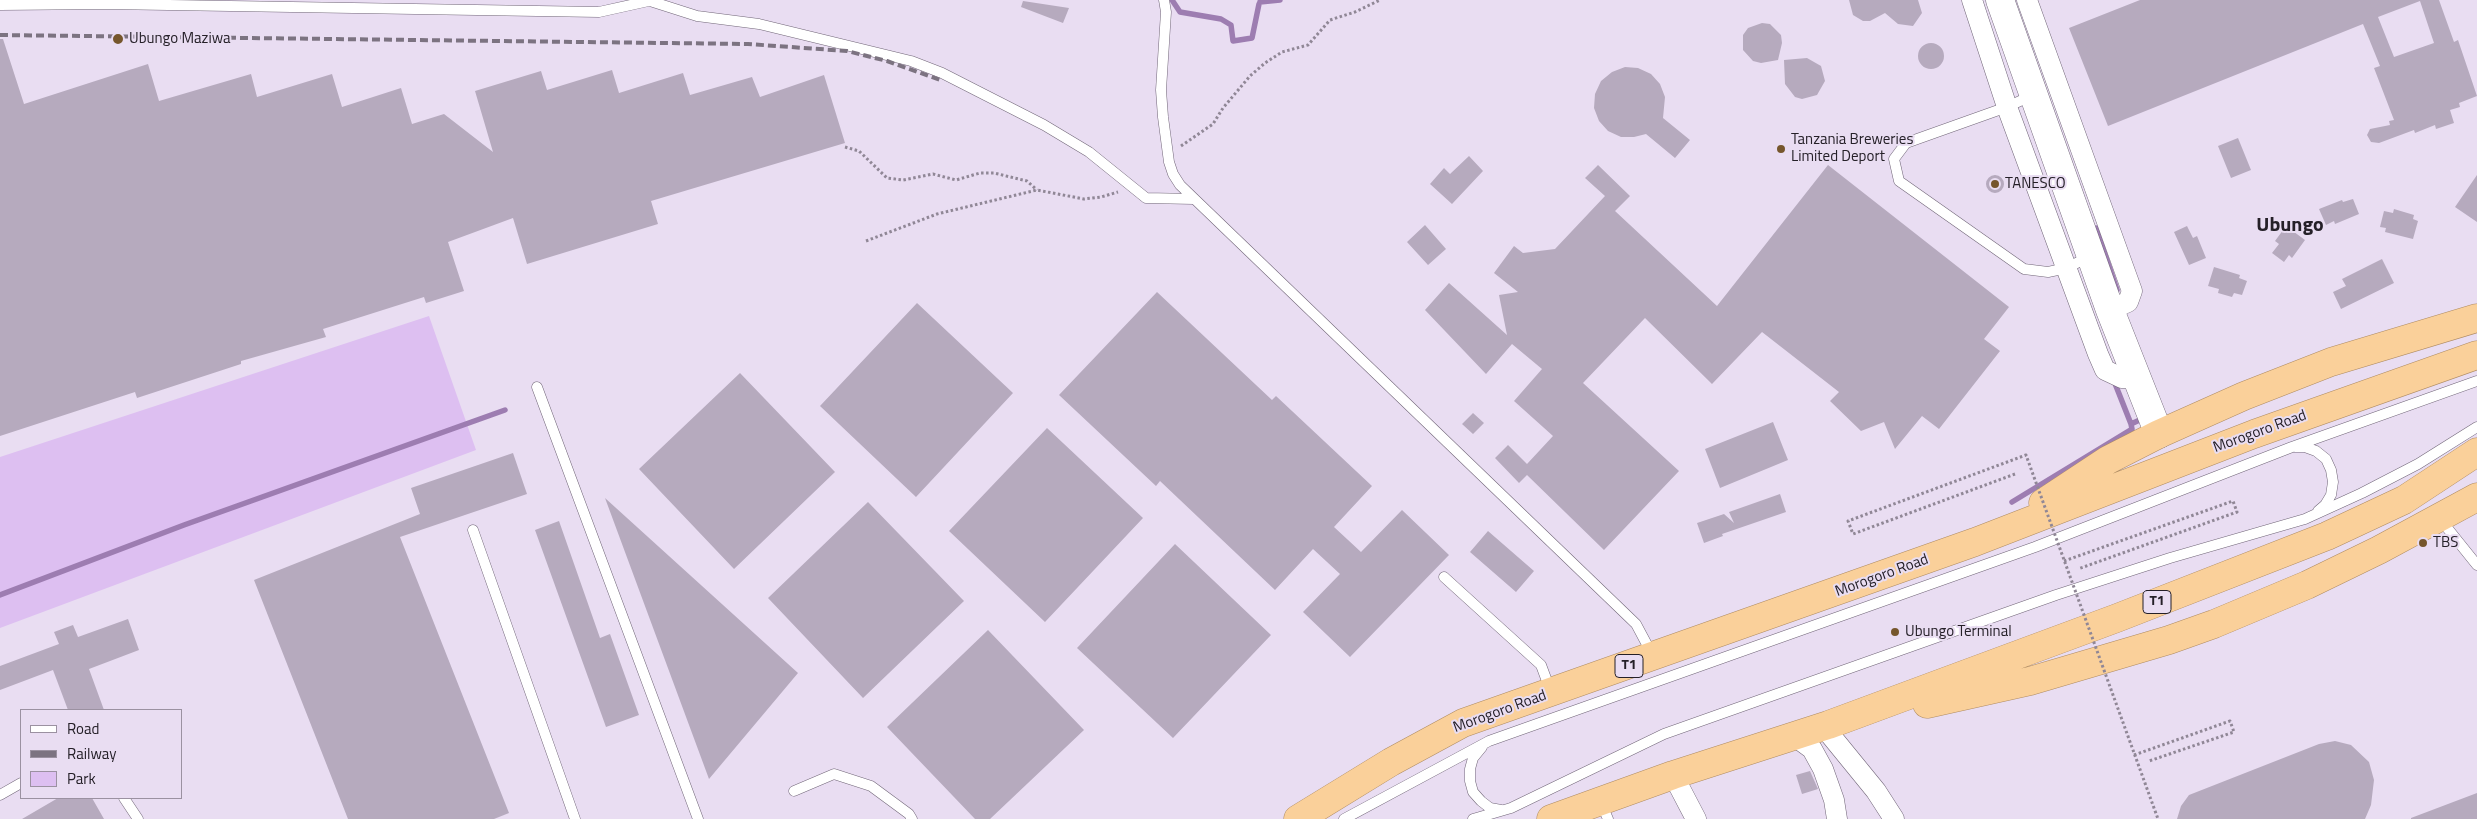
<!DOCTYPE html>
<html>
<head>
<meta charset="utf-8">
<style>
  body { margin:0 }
  #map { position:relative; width:2477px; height:819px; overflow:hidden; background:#e9ddf2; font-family:"Titillium Web",sans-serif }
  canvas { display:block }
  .legend { position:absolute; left:20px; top:709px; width:162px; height:90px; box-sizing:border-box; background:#e9ddf2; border:1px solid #9b91a1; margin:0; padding:6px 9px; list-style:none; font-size:15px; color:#252028 }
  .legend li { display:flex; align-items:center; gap:10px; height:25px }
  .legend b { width:25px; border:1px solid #9b91a1 }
</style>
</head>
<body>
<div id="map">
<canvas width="2477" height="819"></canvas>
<ul class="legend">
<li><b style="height:6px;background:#fff"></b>Road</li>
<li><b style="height:6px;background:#7c7381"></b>Railway</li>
<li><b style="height:14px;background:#ddbff1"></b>Park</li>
</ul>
</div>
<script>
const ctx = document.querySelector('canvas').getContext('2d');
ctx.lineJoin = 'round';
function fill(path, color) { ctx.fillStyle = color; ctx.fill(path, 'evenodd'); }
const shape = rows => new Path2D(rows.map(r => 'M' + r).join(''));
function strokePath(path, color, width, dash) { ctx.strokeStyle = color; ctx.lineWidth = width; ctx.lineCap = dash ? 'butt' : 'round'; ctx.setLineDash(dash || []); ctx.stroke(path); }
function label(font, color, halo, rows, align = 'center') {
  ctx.font = font + ' "Titillium Web",sans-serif'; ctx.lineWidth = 4; ctx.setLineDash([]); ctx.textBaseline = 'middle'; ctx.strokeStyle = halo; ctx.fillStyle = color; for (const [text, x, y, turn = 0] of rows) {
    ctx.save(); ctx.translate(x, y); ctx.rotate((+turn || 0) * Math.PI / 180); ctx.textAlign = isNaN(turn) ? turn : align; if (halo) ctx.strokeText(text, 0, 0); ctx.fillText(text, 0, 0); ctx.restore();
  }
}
const green = shape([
  [429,316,476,450,0,628,0,457]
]);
const stream = shape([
  [1172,0,1180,12,1221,19,1231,25,1233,41,1252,38,1259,4],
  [1260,2,1280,0],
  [2096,228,2117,290],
  [2114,381,2131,424],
  [2012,502,2132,429,2131,424,2146,417],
  [0,595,184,525,505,410]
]);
const building = shape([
  [1849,0,1918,0,1922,13,1913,26,1898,24,1885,13,1870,21,1863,21,1853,15],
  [2140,0,2439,0,2454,42,2458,40,2477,96,2459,103,2460,107,2450,110,2454,123,2436,129,2435,125,2415,133,2414,130,2379,143,2371,142,2367,135,2370,129,2390,125,2389,121,2394,120,2374,68,2380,66,2363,24,2108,126,2069,28],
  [2420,1,2434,43,2394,57,2378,17],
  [1023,1,1069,8,1063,23,1021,7],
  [1762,23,1770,24,1781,35,1782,43,1778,60,1761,63,1753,61,1743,50,1743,35,1748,28],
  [0,39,3,39,24,104,148,64,159,101,251,74,257,97,332,74,342,107,401,88,412,124,444,114,493,152,475,91,541,71,547,90,612,70,619,93,683,73,690,95,752,77,760,97,824,75,845,143,651,201,658,224,527,264,513,218,448,242,464,291,426,303,424,297,323,329,326,337,241,361,241,364,137,398,135,392,0,436],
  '1918 56a13 13 0 1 1 26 0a13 13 0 1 1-26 0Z',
  [1807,58,1821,66,1825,81,1817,95,1802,99,1795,97,1785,84,1784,60],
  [1625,67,1638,68,1651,74,1660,84,1665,97,1663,118,1690,140,1675,158,1646,134,1634,137,1621,137,1608,131,1599,121,1594,108,1595,94,1601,81,1612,72],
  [2238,138,2251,170,2231,178,2218,146],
  [1469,156,1483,171,1452,204,1430,184,1444,168,1450,174],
  [1598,165,1630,196,1615,211,1717,306,1828,165,2009,307,1984,339,2000,351,1939,429,1922,416,1895,449,1884,422,1861,431,1830,401,1839,392,1762,332,1712,384,1645,318,1583,383,1679,471,1604,550,1527,475,1519,483,1495,458,1508,445,1527,464,1553,436,1514,401,1542,369,1512,344,1486,374,1425,310,1449,283,1507,335,1499,295,1518,292,1494,273,1514,246,1523,253,1555,249,1605,196,1585,178],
  [2477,175,2477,222,2455,207],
  '1986 184a9 9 0 1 1 18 0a9 9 0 1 1-18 0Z',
  [2353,199,2359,214,2335,224,2334,221,2326,225,2319,209,2342,200,2343,202],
  [2394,209,2414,215,2413,219,2418,221,2413,239,2385,232,2386,228,2380,227,2384,211,2393,213],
  [1425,225,1446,249,1428,265,1407,242],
  [2187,226,2193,238,2197,236,2206,258,2189,265,2174,232],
  [2286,226,2305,240,2292,258,2289,255,2284,262,2272,253,2279,244,2275,241],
  [2382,259,2394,283,2341,309,2333,292,2346,286,2342,279],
  [2214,267,2240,275,2239,278,2247,281,2242,295,2234,293,2232,297,2218,293,2219,289,2208,286],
  [1157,292,1272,400,1276,396,1372,486,1334,527,1361,552,1402,510,1449,555,1350,657,1303,612,1340,574,1313,549,1275,590,1160,481,1156,486,1059,395],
  [917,303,1013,393,916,497,820,406],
  [740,373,835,472,734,569,639,469],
  [1473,413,1484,423,1473,434,1462,424],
  [1773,422,1788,460,1720,488,1705,449],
  [1047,428,1143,518,1045,622,949,531],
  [513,453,527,494,400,537,509,813,494,819,348,819,254,580,420,514,411,488],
  [1780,494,1786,512,1722,534,1723,536,1704,543,1697,523,1724,514,1734,523,1729,512],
  [605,498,798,673,709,779],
  [868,502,964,601,863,698,768,598],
  [559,521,600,638,610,634,639,715,606,727,535,530],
  [1488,531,1534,571,1516,592,1470,552],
  [1175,544,1271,635,1173,738,1077,648],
  [128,619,139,650,89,669,104,710,68,710,53,670,0,690,0,666,59,644,54,632,73,625,78,637],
  [988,630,1084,730,990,819,975,819,887,727],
  [2335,741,2351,745,2369,762,2374,780,2371,805,2365,819,2177,819,2181,806,2189,795,2319,744],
  [1810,771,1818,789,1802,794,1796,775],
  [2477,793,2477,819,2411,819,2411,818],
  [58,798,92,798,104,819,22,819]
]);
const path = shape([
  [1181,146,1213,124,1223,108,1250,76,1265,63,1282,52,1308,45,1330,20,1355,12,1380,0],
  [845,147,859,151,887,178,903,180,933,174,956,180,980,173,994,173,1027,181,1037,190],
  [866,241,937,214,1037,190,1084,199,1101,197,1118,192],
  [2064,561,2233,501,2237,512,2078,569],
  [2134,755,2230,721,2234,732,2149,761]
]);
const service = shape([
  [1164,0,1166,12,1161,90,1163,117,1169,162,1173,174,1180,185,1636,624,1652,654],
  [650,1,697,16,759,24,911,61,942,73,1044,125,1089,152,1146,198,1194,199],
  [0,5,107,4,599,12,653,0],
  [2033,95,2007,107,1906,143,1894,159,1899,181,2024,269,2048,272,2067,268,2090,256],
  [537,387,698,819],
  [2295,447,2305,447,2316,451,2326,459,2331,470,2333,482,2331,495,2325,505,2318,511],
  [2440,519,2477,565],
  [473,530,575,819],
  [1444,577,1541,665,1551,692],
  [1482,747,1473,758,1470,769,1470,781,1473,792,1481,801,1490,808,1501,810],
  [794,791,834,774,871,786,909,814,912,819],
  [0,795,21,783],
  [124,798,138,819],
  [1601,803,1608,819],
  [1344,819,1489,741,2035,547,2292,447,2477,381],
  [1473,819,1511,808,1664,734,2056,595,2170,558,2305,519,2362,493,2418,464,2477,427]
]);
const minor = shape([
  [1972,0,2007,107,2098,354,2105,370,2122,378,2138,379],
  [2027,0,2132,291,2128,302,2110,310],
  [1823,726,1876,791,1894,819],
  [1793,735,1812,749,1823,769,1834,800,1837,819],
  [1673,775,1696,819]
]);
const secondary = shape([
  [2000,0,2110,310,2159,434]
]);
const trunk = shape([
  [2043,503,2108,460,2159,434,2244,396,2331,362,2477,318],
  [1927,704,2030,681,2169,640,2214,624,2307,585,2379,550,2477,497],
  [1298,819,1391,762,1463,723,1975,542,2254,434,2477,355],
  [1551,819,1673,775,1828,725,2117,618,2327,536,2404,500,2477,452]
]);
const rail = shape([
  [0,35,748,44,847,51,887,61,943,81]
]);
const pathBridge = shape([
  [2015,474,1853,534,1848,521,2026,455,2158,819]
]);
const markers = [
  [118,39,6,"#76562c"],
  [1781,149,5,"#76562c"],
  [1995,184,5,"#76562c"],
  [2423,543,5,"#76562c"],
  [1895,632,5,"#76562c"]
];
const shields = [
  [2157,602,28],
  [1629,666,28]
];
const shieldNames = [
  ["T1",2157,602],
  ["T1",1629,666]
];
const poiNames = [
  ["Ubungo Maziwa",129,39],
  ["Tanzania Breweries",1791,140],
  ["Limited Deport",1791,157],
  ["TANESCO",2005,184],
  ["TBS",2433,543],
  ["Ubungo Terminal",1905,632]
];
const streetNames = [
  ["Morogoro Road",2260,432,-20],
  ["Morogoro Road",1882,576,-20],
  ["Morogoro Road",1500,712,-20]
];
const districtNames = [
  ["Ubungo",2290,226]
];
fill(green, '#ddbff1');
strokePath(stream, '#9d7db1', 5.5);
fill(building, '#b6aabe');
strokePath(service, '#716678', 11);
strokePath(minor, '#716678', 21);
strokePath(secondary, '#716678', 29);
strokePath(trunk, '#ae8b62', 29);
strokePath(path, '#908796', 3, [2.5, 2.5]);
strokePath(service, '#fff', 10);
strokePath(minor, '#fff', 20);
strokePath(secondary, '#fff', 28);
strokePath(trunk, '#fad09a', 28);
strokePath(rail, '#7c7381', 4, [8, 4]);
strokePath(pathBridge, '#908796', 3, [2.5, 2.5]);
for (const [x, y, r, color] of markers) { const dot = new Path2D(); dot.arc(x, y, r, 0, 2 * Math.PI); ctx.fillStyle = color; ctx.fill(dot); strokePath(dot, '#e9ddf2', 2); }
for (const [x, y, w] of shields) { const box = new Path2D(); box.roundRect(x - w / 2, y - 11.5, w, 23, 4); ctx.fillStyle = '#e9ddf2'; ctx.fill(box); strokePath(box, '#252028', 1); }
label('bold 14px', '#252028', null, shieldNames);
label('15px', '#252028', '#e9ddf2', poiNames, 'left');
label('15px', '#252028', '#e9ddf2', streetNames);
label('bold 20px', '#252028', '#e9ddf2', districtNames);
</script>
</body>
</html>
